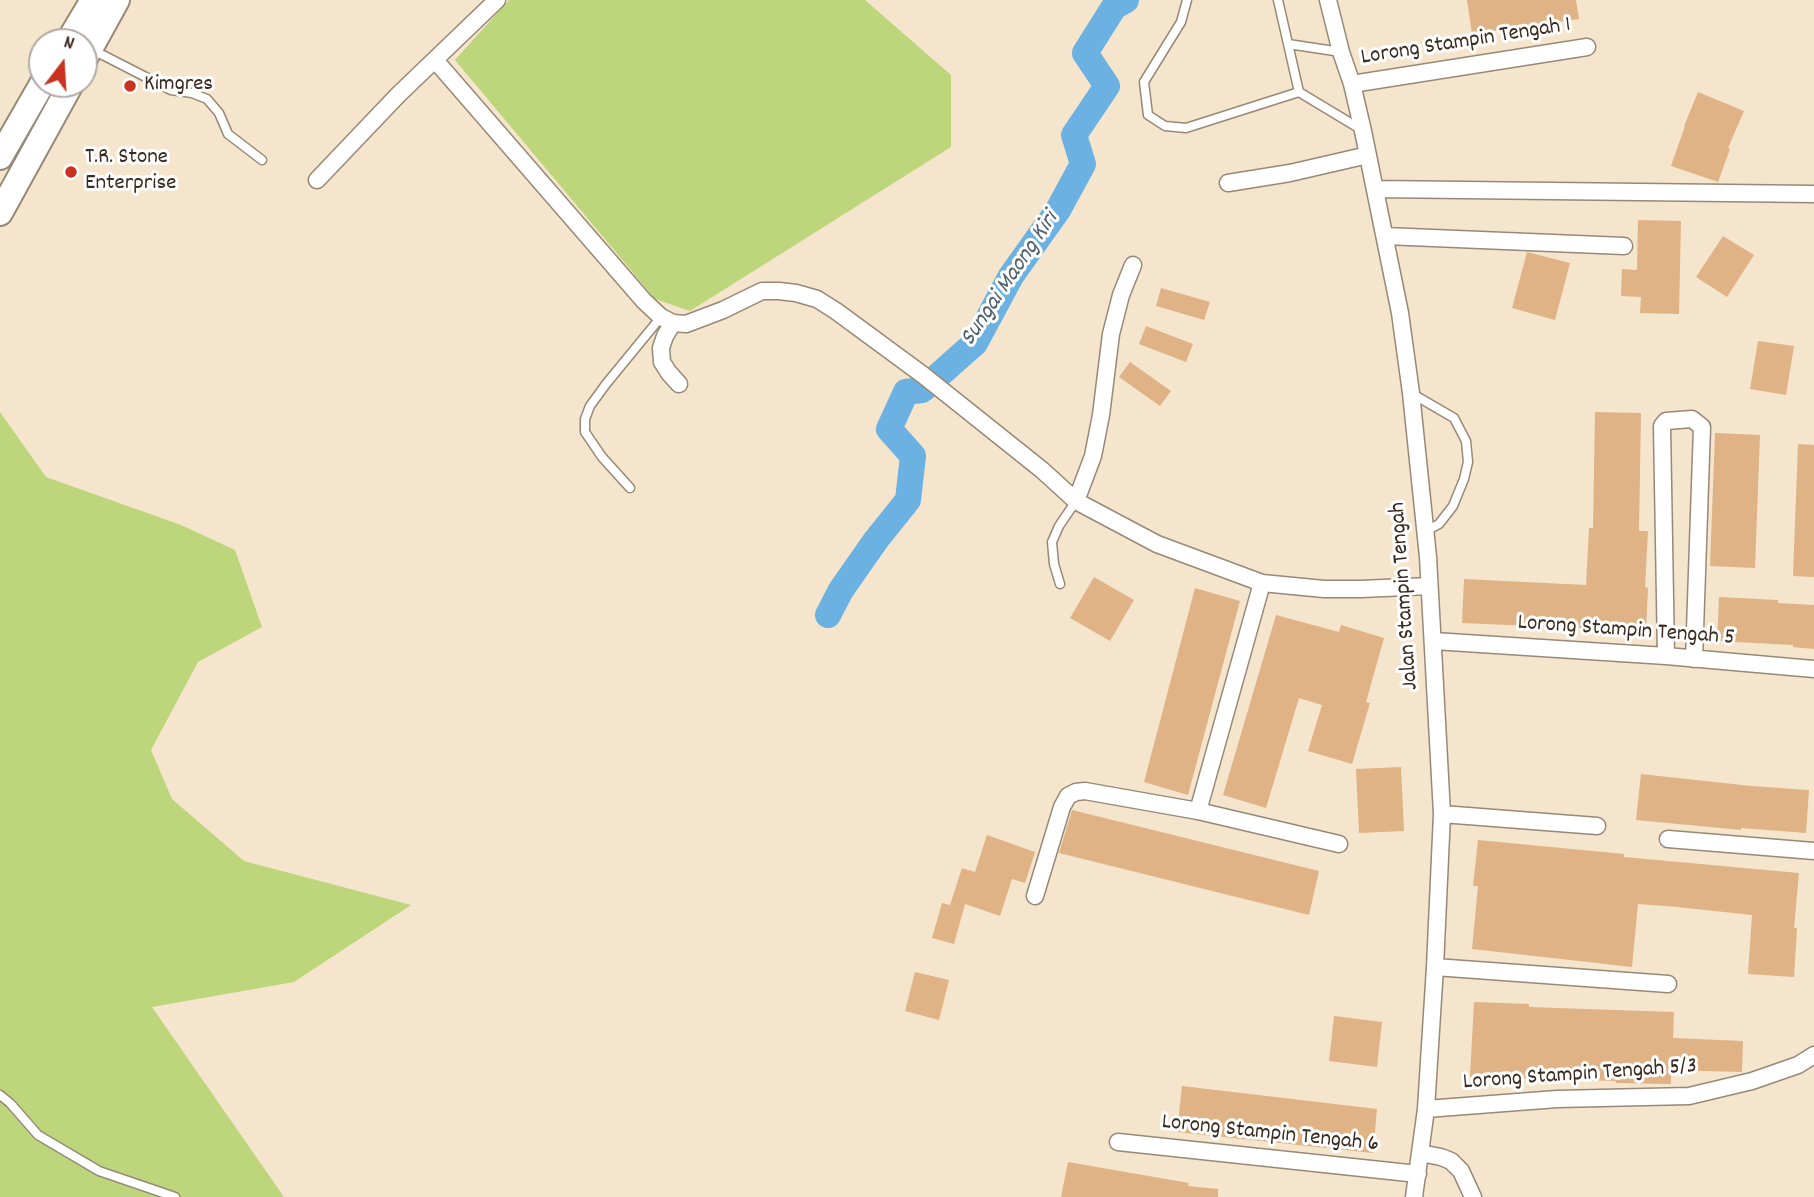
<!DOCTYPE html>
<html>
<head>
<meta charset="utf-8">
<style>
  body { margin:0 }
  #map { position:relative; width:1814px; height:1197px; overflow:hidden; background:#f5e5cd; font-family:Dekko,sans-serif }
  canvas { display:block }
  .north { position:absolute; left:28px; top:28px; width:70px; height:70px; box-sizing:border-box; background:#fff; border:2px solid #b1aaa5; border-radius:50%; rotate:17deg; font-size:19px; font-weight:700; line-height:28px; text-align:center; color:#3b2a1e }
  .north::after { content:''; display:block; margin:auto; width:24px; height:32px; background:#c8321e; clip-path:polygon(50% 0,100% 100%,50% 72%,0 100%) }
</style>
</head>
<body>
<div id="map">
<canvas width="1814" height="1197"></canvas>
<div class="north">N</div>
</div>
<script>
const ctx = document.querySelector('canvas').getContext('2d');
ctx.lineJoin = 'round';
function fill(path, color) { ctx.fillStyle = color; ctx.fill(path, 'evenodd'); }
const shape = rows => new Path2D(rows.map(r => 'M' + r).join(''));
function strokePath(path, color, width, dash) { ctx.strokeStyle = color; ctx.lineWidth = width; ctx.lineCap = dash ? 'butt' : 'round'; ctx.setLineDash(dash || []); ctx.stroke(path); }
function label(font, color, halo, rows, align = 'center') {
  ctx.font = font + ' Dekko,sans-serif'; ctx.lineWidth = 6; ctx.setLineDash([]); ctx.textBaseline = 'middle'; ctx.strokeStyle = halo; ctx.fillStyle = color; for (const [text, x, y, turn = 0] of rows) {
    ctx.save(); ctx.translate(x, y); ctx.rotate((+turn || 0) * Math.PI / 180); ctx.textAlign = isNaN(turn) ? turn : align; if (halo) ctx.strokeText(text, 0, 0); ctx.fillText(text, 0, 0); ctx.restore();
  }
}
const green = shape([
  [509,0,865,0,951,75,951,147,690,311,655,299,455,60],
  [0,412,46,477,181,525,235,550,262,627,198,662,151,750,172,799,244,861,411,905,294,982,152,1007,284,1197,0,1197]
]);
const river = shape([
  [828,615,841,590,876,540,908,500,913,456,889,429,906,392,922,390,975,343,1011,276,1058,210,1083,164,1074,135,1107,86,1085,53,1114,7,1126,0]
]);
const building = shape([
  [1467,0,1576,0,1579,19,1472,34],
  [1698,92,1744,111,1728,148,1730,149,1718,182,1671,166,1685,126,1684,126],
  [1638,220,1681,221,1679,314,1640,313,1641,297,1621,296,1622,269,1637,270],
  [1723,236,1754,255,1727,297,1696,277],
  [1527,252,1570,263,1555,320,1512,308],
  [1161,288,1210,302,1204,320,1156,306],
  [1146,326,1193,344,1186,362,1139,344],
  [1758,341,1794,346,1786,395,1750,389],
  [1130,362,1171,391,1160,406,1119,377],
  [1595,412,1641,413,1639,531,1648,531,1645,587,1648,588,1646,631,1462,623,1464,579,1586,585,1589,528,1593,528],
  [1715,433,1760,435,1755,568,1710,566],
  [1798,444,1814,445,1814,577,1793,576],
  [1094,577,1134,600,1110,641,1070,618],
  [1195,588,1240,601,1188,795,1144,782],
  [1719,597,1778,600,1778,603,1814,605,1814,649,1793,647,1793,645,1717,641],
  [1276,615,1339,632,1341,625,1384,638,1366,702,1370,703,1352,764,1308,751,1322,705,1299,698,1266,808,1223,795],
  [1401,767,1404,831,1359,833,1356,769],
  [1641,774,1751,786,1809,790,1806,833,1741,828,1741,830,1636,820],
  [1072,810,1319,871,1309,915,1059,853],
  [987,835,1035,852,1025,883,1012,879,1000,916,965,904,954,944,932,938,942,903,950,905,962,868,975,872],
  [1478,840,1624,854,1624,857,1799,873,1794,928,1797,928,1794,977,1748,974,1752,915,1677,907,1638,904,1632,967,1472,949,1478,886,1473,886],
  [915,972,949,980,939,1020,905,1011],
  [1474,1002,1529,1004,1529,1007,1674,1012,1673,1038,1743,1041,1742,1072,1671,1070,1671,1084,1616,1083,1616,1081,1470,1077],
  [1334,1016,1382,1022,1377,1067,1329,1061],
  [1182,1086,1377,1109,1373,1153,1177,1132],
  [1068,1162,1189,1183,1188,1186,1218,1189,1218,1197,1061,1197]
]);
const service = shape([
  [1187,0,1181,22,1144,82,1148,115,1165,126,1186,128,1299,92,1278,0],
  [1288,44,1341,52],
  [93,50,171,90,192,93,207,99,219,113,228,134,262,160],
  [1299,92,1362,130],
  [1411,393,1454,418,1466,441,1468,462,1464,479,1453,506,1439,524,1426,531],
  [630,488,602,457,585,432,585,419,590,406,606,384,661,317],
  [1060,584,1054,564,1052,542,1059,526,1076,501],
  [0,1095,10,1103,38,1135,99,1171,175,1197]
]);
const minor = shape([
  [1328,0,1341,52,1352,84,1363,131,1400,313,1411,393,1428,557,1442,814,1435,967,1426,1109,1414,1197],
  [435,60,644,301,661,317,673,323,686,324,723,310,762,291,779,291,796,293,817,299,836,311,923,375,1042,470,1076,501,1157,544,1262,583,1324,589,1361,589,1429,586],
  [1352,84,1587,47],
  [317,180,398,95,497,0],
  [1228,183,1290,173,1368,155],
  [1376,189,1814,194],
  [1385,236,1624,246],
  [673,323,665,336,661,348,662,362,669,373,679,384],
  [1076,501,1093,456,1101,415,1111,334,1121,295,1133,265],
  [1434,641,1666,656,1814,669],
  [1666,656,1662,426,1666,421,1692,419,1702,427,1694,659],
  [1198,811,1262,583],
  [1442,814,1597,826],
  [1668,839,1814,851],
  [1035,896,1062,807,1068,796,1076,792,1085,791,1198,811,1339,844],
  [1435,967,1668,984],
  [1426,1109,1557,1099,1689,1096,1752,1081,1798,1065,1814,1055],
  [1118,1142,1418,1174],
  [1420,1153,1441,1157,1451,1161,1461,1171,1473,1197]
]);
const trunk = shape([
  [68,42,93,0],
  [84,60,117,0],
  [0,157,42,84],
  [0,213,71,84]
]);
const markers = [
  [130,86,7,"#c8321e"],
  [71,172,7,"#c8321e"]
];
const streetNames = [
  ["Lorong Stampin Tengah 1",1466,43,-9],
  ["Jalan Stampin Tengah",1406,596,-94],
  ["Lorong Stampin Tengah 5",1626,632,4],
  ["Lorong Stampin Tengah 5/3",1580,1076,-4],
  ["Lorong Stampin Tengah 6",1270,1135,6]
];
const poiNames = [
  ["Kimgres",144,86],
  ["T.R. Stone",85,159],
  ["Enterprise",85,185]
];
const waterNames = [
  ["Sungai Maong Kiri",1011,280,-56]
];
fill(green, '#bdd67b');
strokePath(river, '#6bb2e2', 26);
fill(building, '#dfb386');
strokePath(service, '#988876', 11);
strokePath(minor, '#988876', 19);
strokePath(trunk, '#988876', 28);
strokePath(service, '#fff', 8);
strokePath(minor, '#fff', 16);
strokePath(trunk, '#fff', 24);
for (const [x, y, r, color] of markers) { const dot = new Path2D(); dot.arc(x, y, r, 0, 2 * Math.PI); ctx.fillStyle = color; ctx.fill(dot); strokePath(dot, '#fff', 2.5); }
label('23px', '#3b2a1e', '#fff', streetNames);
label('23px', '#3b2a1e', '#fff', poiNames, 'left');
label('italic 24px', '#4e606c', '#fff', waterNames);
</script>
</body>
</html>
